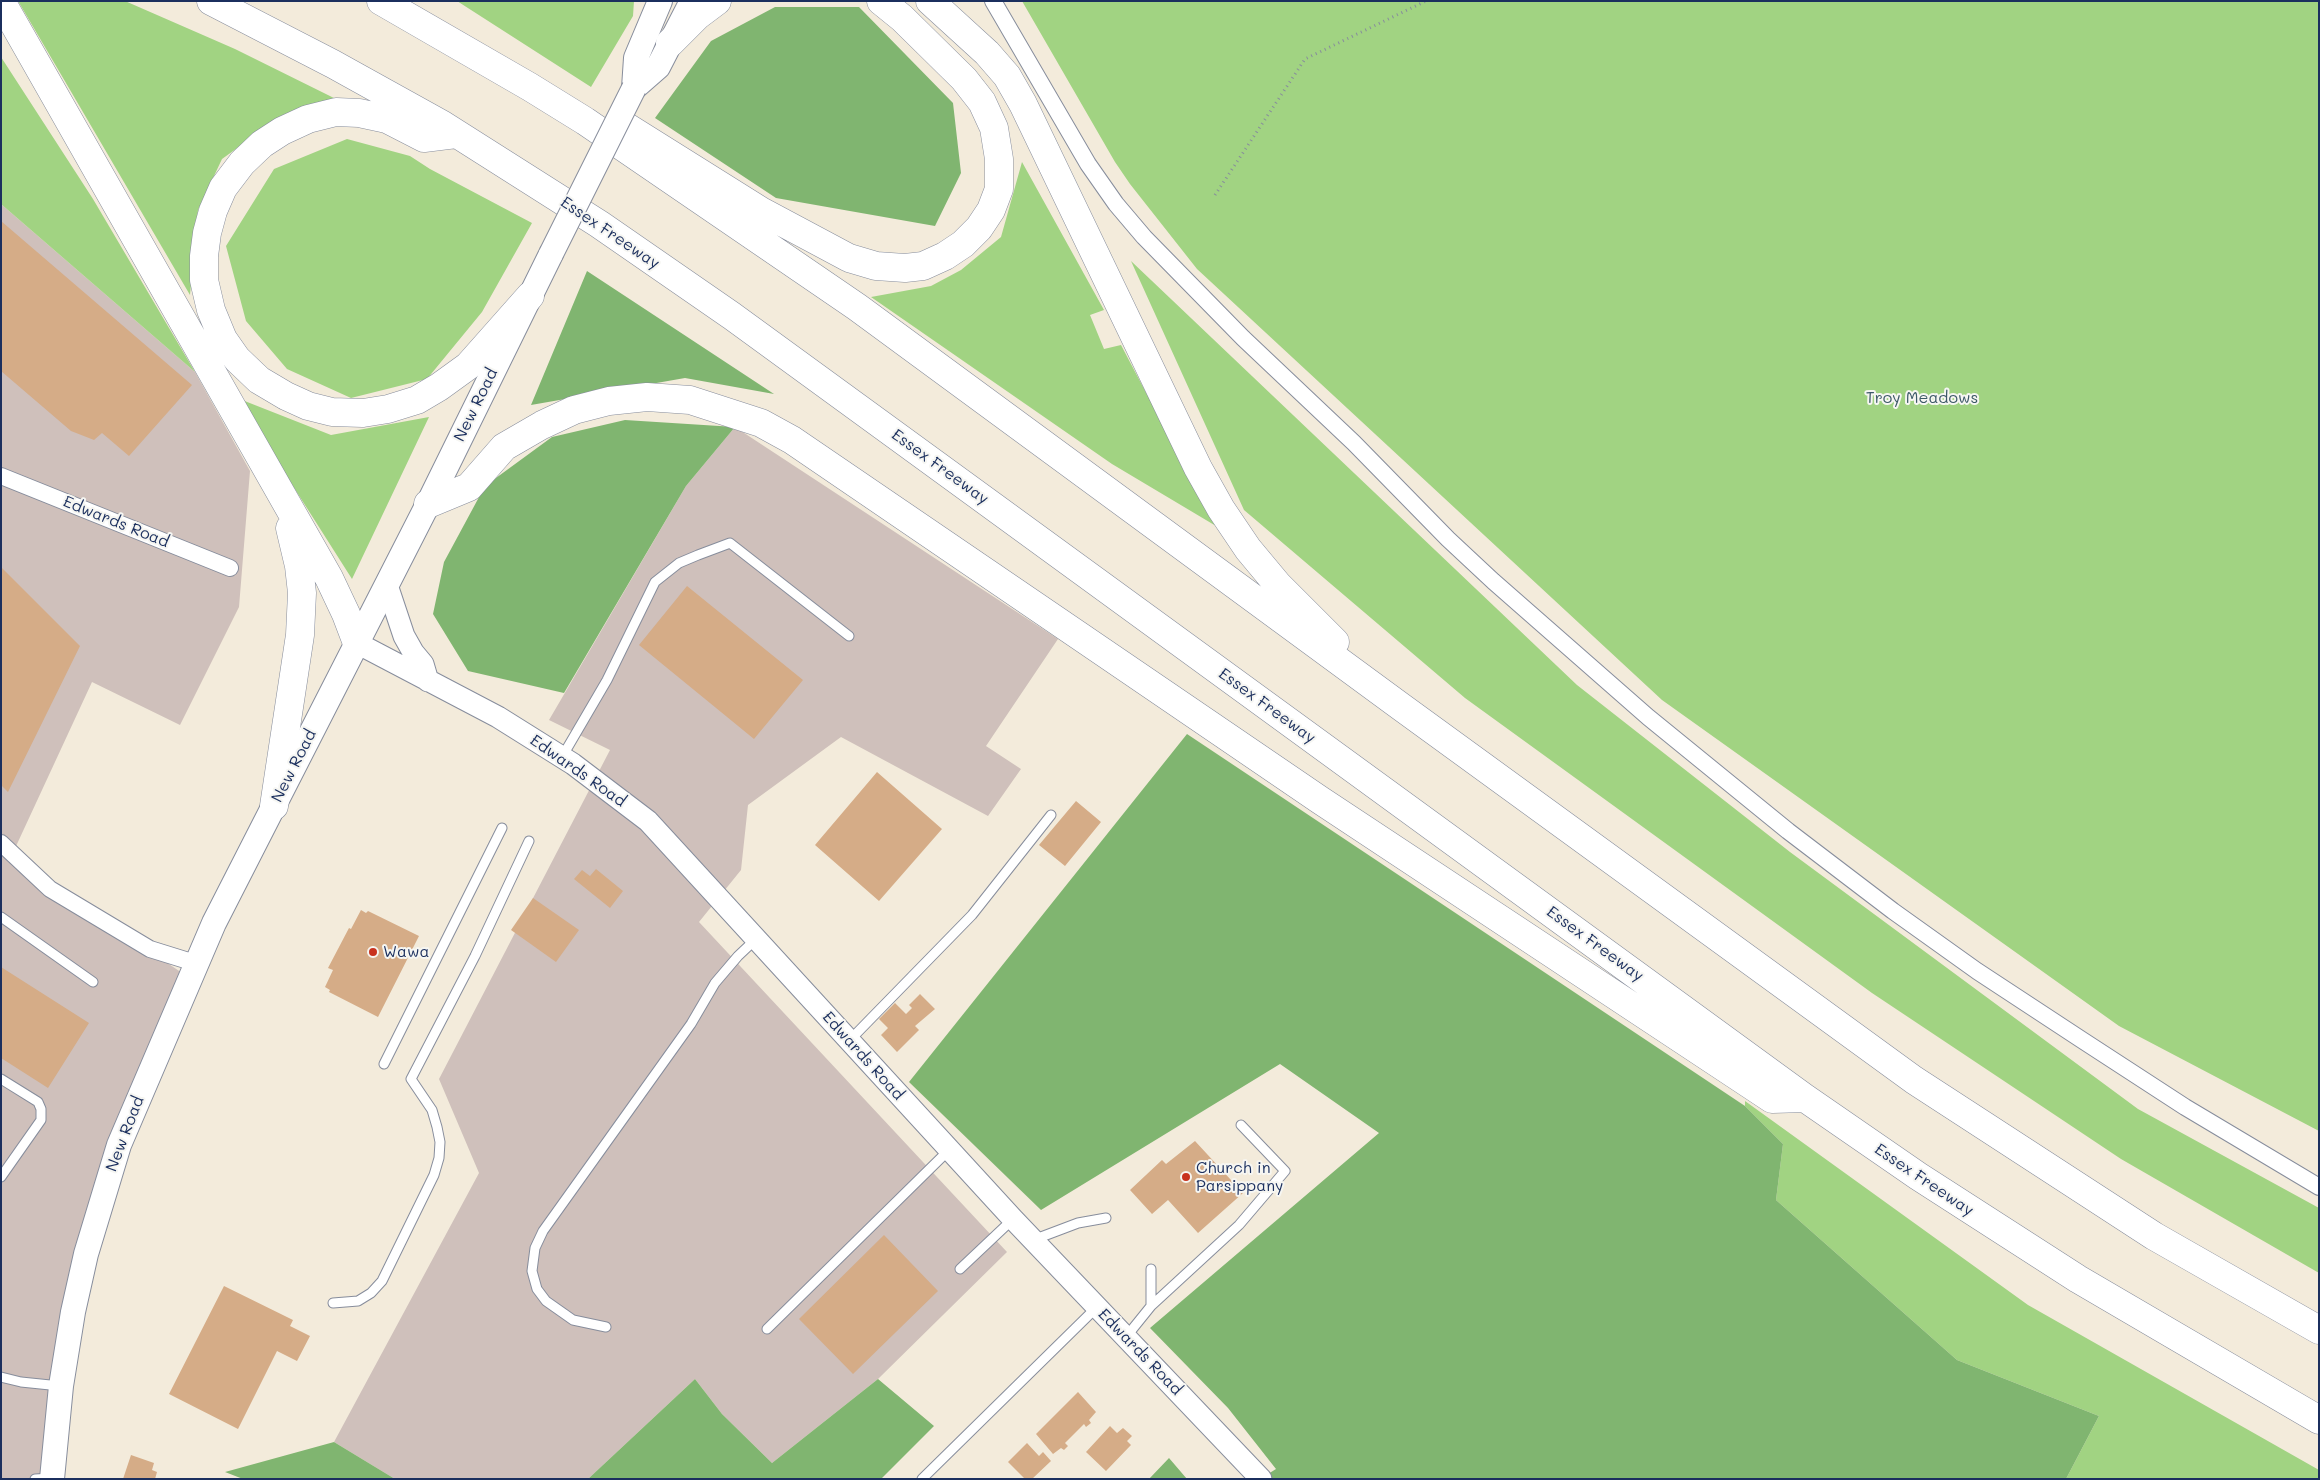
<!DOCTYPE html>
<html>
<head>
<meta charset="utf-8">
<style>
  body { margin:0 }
  #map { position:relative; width:2320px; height:1480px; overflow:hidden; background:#f3ebdb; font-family:Mali,sans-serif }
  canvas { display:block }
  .frame { position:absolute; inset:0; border:2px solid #1b2f5e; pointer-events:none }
</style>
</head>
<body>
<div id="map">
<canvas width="2320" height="1480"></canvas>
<div class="frame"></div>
</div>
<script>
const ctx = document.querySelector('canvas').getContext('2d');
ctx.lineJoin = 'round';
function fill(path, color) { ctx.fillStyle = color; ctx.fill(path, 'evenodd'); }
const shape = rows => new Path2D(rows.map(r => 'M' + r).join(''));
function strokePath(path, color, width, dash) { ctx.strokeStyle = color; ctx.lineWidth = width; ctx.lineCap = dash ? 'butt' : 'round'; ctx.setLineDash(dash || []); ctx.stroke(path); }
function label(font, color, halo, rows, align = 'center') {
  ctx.font = font + ' Mali,sans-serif'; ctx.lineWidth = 4; ctx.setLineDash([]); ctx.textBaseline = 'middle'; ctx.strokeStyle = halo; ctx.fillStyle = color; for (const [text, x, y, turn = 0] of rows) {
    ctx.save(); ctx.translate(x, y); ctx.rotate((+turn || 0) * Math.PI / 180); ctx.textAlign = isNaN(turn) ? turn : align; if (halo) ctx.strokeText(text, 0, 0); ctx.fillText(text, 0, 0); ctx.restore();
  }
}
const industrial = shape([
  [1,204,195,372,250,471,239,607,180,725,92,682,11,857,188,977,103,1177,52,1479,1,1479],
  [735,427,1058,639,986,746,1021,769,988,816,841,737,748,805,741,870,699,922,1007,1252,878,1379,772,1463,722,1414,695,1379,588,1479,395,1479,334,1442,479,1173,439,1079,610,750,549,720,686,486]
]);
const green = shape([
  [18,1,125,1,235,49,336,99,280,117,222,159,198,210,190,295],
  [457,1,634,1,633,16,591,87],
  [1022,1,2319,1,2319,1131,2119,1026,1662,700,1197,269,1130,184,1115,162],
  [1,57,93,199,195,372,1,204],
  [347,139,410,156,430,169,532,223,482,312,427,379,351,398,287,369,246,321,226,246,274,169],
  [1022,162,1104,310,1090,315,1104,349,1121,345,1216,526,1112,464,871,297,931,286,961,270,1001,237],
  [1131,261,1577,685,1790,852,2138,1109,2319,1208,2319,1273,2121,1159,1872,993,1465,698,1244,510],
  [237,398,331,435,429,417,352,579],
  [1745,1101,2028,1305,2319,1470,2319,1479,2066,1479,2099,1416,1957,1360,1776,1200,1783,1144,1745,1106]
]);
const forest = shape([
  [775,7,859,7,953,103,961,173,935,226,776,198,655,118,711,41],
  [587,271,774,394,685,378,531,405],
  [625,420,735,427,686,486,564,693,468,671,433,614,444,562,485,486,552,437],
  [1187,734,1745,1106,1783,1144,1776,1200,1957,1360,2099,1416,2066,1479,1260,1479,1276,1469,1228,1408,1150,1328,1379,1133,1280,1064,1041,1210,909,1082],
  [695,1379,722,1414,772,1463,878,1379,934,1426,881,1479,588,1479],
  [334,1442,395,1479,243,1479,225,1472],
  [1169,1458,1187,1479,1149,1479]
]);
const building = shape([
  [1,221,192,385,129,456,102,433,94,440,71,431,1,371],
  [1,567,80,646,8,792,1,785],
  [687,586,803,680,754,739,639,645],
  [877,772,942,829,879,901,815,845],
  [1076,801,1101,822,1065,866,1039,845],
  [596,869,623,891,610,908,574,879,582,870,590,876],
  [533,898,579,930,556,962,511,930],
  [361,910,366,913,368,911,419,936,378,1017,329,992,330,990,325,987,333,970,328,968,349,928,351,929],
  [1,967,89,1023,48,1088,1,1058],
  [920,994,935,1009,915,1026,919,1030,897,1052,881,1035,888,1028,879,1019,895,1003,906,1014,912,1008,909,1005],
  [1195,1141,1243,1193,1198,1233,1168,1200,1152,1214,1130,1190,1162,1160,1166,1164],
  [884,1235,938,1291,853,1374,799,1319],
  [224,1286,293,1320,290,1326,310,1336,297,1361,277,1351,238,1429,169,1394],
  [1078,1392,1096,1412,1089,1420,1091,1423,1086,1427,1084,1424,1065,1443,1068,1446,1064,1450,1061,1448,1053,1454,1036,1434],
  [1110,1426,1117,1433,1123,1428,1132,1436,1127,1441,1131,1445,1106,1471,1086,1452],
  [1027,1443,1039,1456,1043,1452,1051,1461,1032,1479,1025,1479,1008,1462],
  [131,1455,154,1463,152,1470,157,1472,155,1479,123,1479]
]);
const path = shape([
  [1215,195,1305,59,1426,1]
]);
const service = shape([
  [562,757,607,680,655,582,679,563,698,555,730,543,849,636],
  [1,917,93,982],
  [849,1041,972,915,1051,815],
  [384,1064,502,828],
  [1,1079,38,1102,41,1109,41,1120,1,1177],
  [1033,1240,1078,1223,1106,1218],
  [960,1269,1013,1219],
  [333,1303,358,1301,371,1293,382,1281,434,1175,439,1158,440,1142,437,1127,432,1110,411,1079,475,956,529,841],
  [1151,1306,1239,1225,1285,1171,1241,1125],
  [606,1327,573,1320,546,1301,537,1289,532,1271,535,1248,543,1231,691,1024,715,983,738,956,756,939],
  [767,1329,949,1150],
  [1126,1337,1151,1306,1151,1269],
  [1,1377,21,1382,60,1386],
  [35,1479,52,1478],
  [922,1479,1097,1307]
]);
const minor = shape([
  [993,1,1088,164,1116,204,1144,237,1243,338,1354,443,1448,539,1493,581,1648,717,1788,831,1893,911,1977,971,2082,1040,2185,1107,2319,1187],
  [1,476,230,568],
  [1,843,50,889,150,949,195,963]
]);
const tertiary = shape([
  [387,585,404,636,413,652,423,664,428,681],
  [357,643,498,717,573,764,648,821,1013,1219,1261,1479]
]);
const secondary = shape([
  [634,88,658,67,692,1],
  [634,88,636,58,660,1],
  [52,1479,61,1386,73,1312,86,1254,119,1145,214,923,428,504,551,254]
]);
const motorway = shape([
  [1,1,329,578,346,614,357,643],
  [211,1,333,64,443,125,599,224,732,316,1805,1098,1918,1176,2078,1279,2319,1420],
  [381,1,530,87,585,121,857,307,1400,706,1914,1080,2154,1236,2319,1330],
  [930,1,987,53,1007,76,1023,104,1198,468,1221,509,1248,549,1278,585,1335,642],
  [670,43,697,16,717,1],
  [627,127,761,211,849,258,876,266,905,268,923,266,945,256,963,244,979,228,991,210,999,189,999,159,994,128,982,102,964,79,902,18,881,1],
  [456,134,424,138,387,119,359,113,336,112,308,119,282,131,262,144,242,163,223,188,213,211,207,233,204,256,204,280,211,310,223,339,237,359,259,380,286,396,308,406,332,412,363,413,388,409,417,400,439,387,468,366,530,296],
  [428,504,469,487,504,447,542,425,574,410,609,401,647,397,690,400,761,423,792,440,1320,800,1772,1099,1805,1098],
  [274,806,300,635,302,593,299,566,290,528]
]);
const secondaryBridge = shape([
  [551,254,634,88]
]);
const markers = [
  [373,952,5,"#c8321e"],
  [1186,1177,5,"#c8321e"]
];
const streetNames = [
  ["Essex Freeway",610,233,34],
  ["New Road",476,405,-64],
  ["Essex Freeway",940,467,36],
  ["Edwards Road",116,522,22],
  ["Essex Freeway",1267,706,36],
  ["New Road",294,766,-63],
  ["Edwards Road",578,771,35],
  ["Essex Freeway",1595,944,36],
  ["Edwards Road",863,1056,48],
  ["New Road",125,1134,-69],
  ["Essex Freeway",1924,1180,34],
  ["Edwards Road",1140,1352,46]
];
const parkNames = [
  ["Troy Meadows",1922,398]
];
const poiNames = [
  ["Wawa",383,952],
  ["Church in",1196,1168],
  ["Parsippany",1196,1186]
];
fill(industrial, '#cfc0bb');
fill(green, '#a1d382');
fill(forest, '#80b570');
fill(building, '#d5ac87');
strokePath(service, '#878d9c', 11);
strokePath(minor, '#878d9c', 18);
strokePath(tertiary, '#878d9c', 23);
strokePath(secondary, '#878d9c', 26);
strokePath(motorway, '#878d9c', 29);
strokePath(path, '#878d9c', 3, [1, 4]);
strokePath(service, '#fff', 9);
strokePath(minor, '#fff', 16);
strokePath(tertiary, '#fff', 21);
strokePath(secondary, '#fff', 24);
strokePath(motorway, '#fff', 28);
strokePath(secondaryBridge, '#878d9c', 26, []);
strokePath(secondaryBridge, '#fff', 24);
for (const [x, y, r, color] of markers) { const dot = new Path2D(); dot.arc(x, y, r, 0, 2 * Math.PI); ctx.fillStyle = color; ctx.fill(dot); strokePath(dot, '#f6f6f2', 2); }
label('16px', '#1b2f5e', '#f6f6f2', streetNames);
label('16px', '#3c5867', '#f6f6f2', parkNames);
label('16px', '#1b2f5e', '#f6f6f2', poiNames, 'left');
</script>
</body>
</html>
